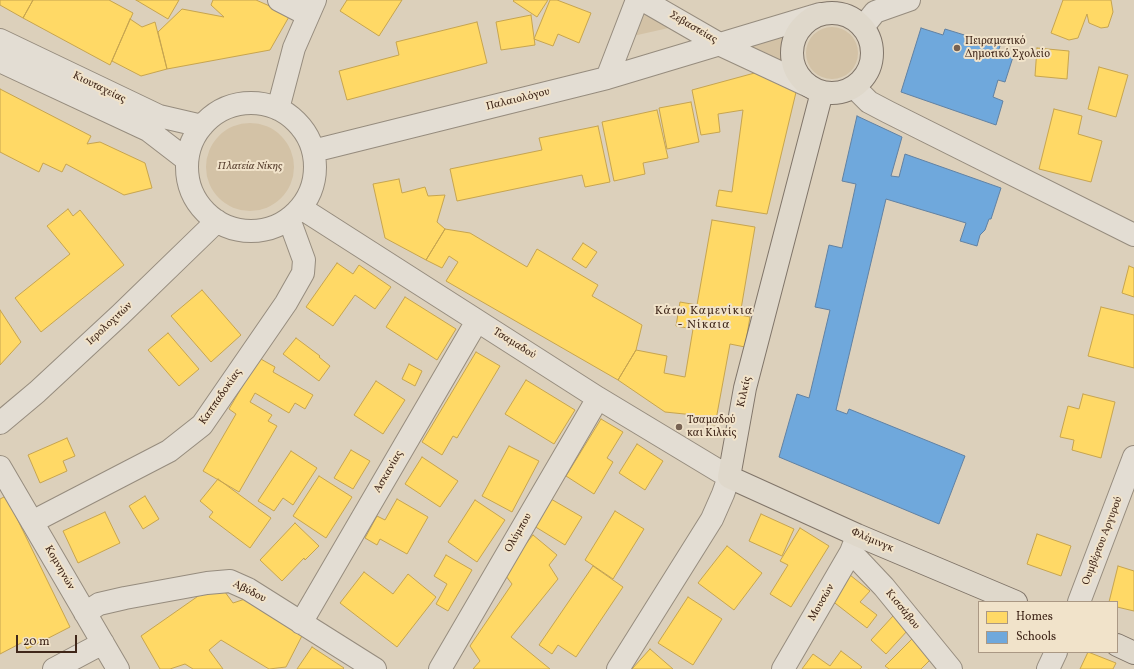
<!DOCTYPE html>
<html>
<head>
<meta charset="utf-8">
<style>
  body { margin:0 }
  #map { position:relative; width:1134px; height:669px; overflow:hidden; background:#dcd0bb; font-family:Vollkorn,serif }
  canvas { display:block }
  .legend { position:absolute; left:978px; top:601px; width:140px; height:52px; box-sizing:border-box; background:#f1e3ca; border:1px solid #aa9884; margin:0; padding:5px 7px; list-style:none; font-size:12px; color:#40271a }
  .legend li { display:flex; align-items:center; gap:8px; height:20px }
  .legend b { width:20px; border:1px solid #aa9884 }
  .scale { position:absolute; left:16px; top:635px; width:61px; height:18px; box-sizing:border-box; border:2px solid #40271a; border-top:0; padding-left:5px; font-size:12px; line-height:14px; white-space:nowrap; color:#40271a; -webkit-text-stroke:3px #f1e3ca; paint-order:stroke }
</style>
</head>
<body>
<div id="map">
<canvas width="1134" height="669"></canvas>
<ul class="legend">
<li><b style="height:11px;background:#ffd966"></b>Homes</li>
<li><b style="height:11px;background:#6fa8dc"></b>Schools</li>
</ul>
<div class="scale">20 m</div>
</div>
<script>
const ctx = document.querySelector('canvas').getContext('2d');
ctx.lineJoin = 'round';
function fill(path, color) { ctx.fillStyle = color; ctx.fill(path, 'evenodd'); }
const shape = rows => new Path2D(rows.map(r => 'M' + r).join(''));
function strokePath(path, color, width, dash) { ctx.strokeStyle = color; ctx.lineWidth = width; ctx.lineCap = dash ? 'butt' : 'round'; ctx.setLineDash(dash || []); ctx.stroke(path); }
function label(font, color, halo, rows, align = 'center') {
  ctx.font = font + ' Vollkorn,serif'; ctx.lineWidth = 4; ctx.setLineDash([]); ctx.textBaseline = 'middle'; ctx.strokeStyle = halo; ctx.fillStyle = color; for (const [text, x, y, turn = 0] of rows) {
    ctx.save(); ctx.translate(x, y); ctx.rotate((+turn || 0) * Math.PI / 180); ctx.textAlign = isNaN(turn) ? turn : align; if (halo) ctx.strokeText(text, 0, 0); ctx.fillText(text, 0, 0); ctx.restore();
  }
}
const green = shape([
  [642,9,673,27,633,36],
  '806 53a26 26 0 1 1 52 0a26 26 0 1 1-52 0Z',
  [784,36,782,64,747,46],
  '206 167a44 44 0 1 1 88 0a44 44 0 1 1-88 0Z'
]);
const homes = shape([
  [0,0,33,0,23,18,0,5,0,0],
  [33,0,109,0,133,13,110,65,23,18,33,0],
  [136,0,179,0,168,19,136,0],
  [213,0,256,0,290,15,270,50,167,69,158,32,182,9,224,17,211,5,213,0],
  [347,0,402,0,379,36,340,11,347,0],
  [514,0,548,0,537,17,513,1,514,0],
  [550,0,557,0,591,13,579,43,558,34,553,46,534,39,550,0],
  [1063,0,1111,0,1113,12,1108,27,1101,28,1089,23,1087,14,1078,38,1069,40,1051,33,1063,0],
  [531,15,535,45,501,50,496,22,531,15],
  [130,19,142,27,155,22,167,69,141,76,112,61,130,19],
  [477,22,487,63,347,100,339,71,399,55,396,42,477,22],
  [1037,48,1069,51,1067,79,1035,76,1037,48],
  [1099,67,1128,75,1116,117,1088,109,1099,67],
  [762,71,797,88,767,214,716,206,719,190,732,192,743,110,718,114,720,132,701,135,692,90,762,71],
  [0,89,91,136,87,144,100,142,145,163,152,188,124,195,66,164,62,172,43,163,39,172,0,152,0,89],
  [691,102,699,142,667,149,659,108,691,102],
  [1054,109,1082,116,1078,134,1102,141,1091,182,1039,169,1054,109],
  [657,110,668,158,643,163,645,174,614,181,602,122,657,110],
  [598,126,610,182,585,187,582,175,457,201,450,169,542,150,539,138,598,126],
  [399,179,402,193,425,187,428,196,445,195,437,222,445,229,426,260,385,238,373,184,399,179],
  [68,209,73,216,80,210,124,265,41,332,15,298,70,254,47,226,68,209],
  [712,220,755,227,740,315,750,317,745,347,730,344,715,425,693,421,694,415,665,412,618,380,636,350,667,356,664,373,685,377,693,329,676,326,680,302,697,305,712,220],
  [445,229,470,233,527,267,537,249,598,285,592,296,642,325,636,350,618,380,446,281,458,262,449,256,442,268,426,260,445,229],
  [583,243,597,252,586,268,572,259,583,243],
  [337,263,353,274,359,265,391,287,375,309,355,295,333,326,306,307,337,263],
  [1129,266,1134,268,1134,297,1122,293,1129,266],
  [202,290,241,335,211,362,171,316,202,290],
  [405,297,456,329,437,360,386,327,405,297],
  [1101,307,1134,315,1134,368,1088,356,1101,307],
  [0,310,21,342,0,365,0,310],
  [168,333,199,369,179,386,148,350,168,333],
  [296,338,320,356,319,357,330,366,319,381,283,354,296,338],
  [476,352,500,366,457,438,453,436,442,455,422,442,476,352],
  [259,358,275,367,273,372,313,395,305,409,295,403,289,413,255,393,250,402,272,415,268,421,277,426,239,492,203,471,236,414,229,409,259,358],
  [409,364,422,371,415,386,402,379,409,364],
  [526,380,575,410,554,444,505,414,526,380],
  [376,381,405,400,383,434,354,415,376,381],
  [1083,394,1115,402,1101,458,1072,450,1074,440,1060,437,1068,406,1079,409,1083,394],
  [601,419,623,432,607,458,613,462,594,494,566,476,601,419],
  [67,438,75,456,63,461,67,471,40,483,28,455,67,438],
  [637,444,663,461,645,490,619,473,637,444],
  [509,446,539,461,512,512,482,496,509,446],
  [351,450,370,461,353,489,334,478,351,450],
  [291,451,317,468,293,505,283,498,274,511,258,501,291,451],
  [422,457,458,481,440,507,405,484,422,457],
  [319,476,352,497,326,538,293,516,319,476],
  [218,479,271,518,250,548,209,517,213,512,200,501,218,479],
  [6,496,70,627,27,649,23,642,0,654,0,499,6,496],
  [145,496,159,519,143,529,129,506,145,496],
  [397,499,428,517,407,554,380,539,377,545,365,538,377,516,385,520,397,499],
  [551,499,582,517,565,545,534,526,551,499],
  [475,500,505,520,477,562,448,542,475,500],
  [615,511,644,529,613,579,585,560,615,511],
  [105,512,120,543,78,563,63,531,105,512],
  [761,514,794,529,782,556,749,541,761,514],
  [295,523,319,546,305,560,304,558,282,581,260,560,295,523],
  [800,528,829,546,791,607,770,594,788,565,780,561,800,528],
  [1037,534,1071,546,1061,576,1027,564,1037,534],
  [533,535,557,555,549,565,558,579,511,637,550,669,473,669,480,661,470,646,512,584,503,572,533,535],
  [727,546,762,573,734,610,698,583,727,546],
  [446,555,472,570,448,611,436,604,447,584,434,576,446,555],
  [593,566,623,587,576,657,558,645,552,654,539,645,593,566],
  [1118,566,1134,571,1134,611,1117,607,1117,602,1109,602,1118,566],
  [364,572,393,594,408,574,436,597,397,647,340,603,364,572],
  [850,575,870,591,860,602,877,615,867,628,831,600,850,575],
  [214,585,225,592,233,603,248,598,306,628,286,667,269,669,221,640,209,650,223,669,193,669,185,664,170,669,160,669,141,636,214,585],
  [688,597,722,619,693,665,658,643,688,597],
  [893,616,908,630,886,654,871,640,893,616],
  [914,637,934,656,921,669,889,669,885,666,914,637],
  [312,647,344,668,343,669,297,669,312,647],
  [650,649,673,669,632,669,650,649],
  [841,651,862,667,860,669,802,669,813,654,830,666,841,651],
  [1088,652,1116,663,1113,669,1080,669,1088,652]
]);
const schools = shape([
  [921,28,943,35,945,29,1000,46,998,52,1013,57,1005,82,998,80,993,97,1003,101,996,125,901,92,921,28],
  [857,116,902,137,891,176,899,177,905,154,1001,188,991,219,989,219,985,230,980,235,977,246,960,241,966,223,886,199,836,410,847,414,849,409,965,456,939,524,779,457,797,394,809,398,830,310,815,307,829,245,842,248,856,184,842,181,857,116]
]);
const minor = shape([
  [279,0,308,15],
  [643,0,721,45,809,86],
  [863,27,875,12,909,0],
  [0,40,159,116,202,126],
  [0,61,148,130,187,160],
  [607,78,637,0],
  [857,85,860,93,869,102,888,112,1134,235],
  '187 167a64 64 0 1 1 128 0a64 64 0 1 1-128 0Z',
  [278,109,294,48,315,0],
  [313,151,607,78,820,14],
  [301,208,598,398,729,477,723,494,712,519,618,669],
  [0,423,37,392,120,315,217,221],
  [0,467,118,669],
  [32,522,169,451,202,425,286,303,303,273,304,260,289,219],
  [851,552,884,587,951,669],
  [1079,602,1134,457],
  [85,613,99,604,125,598,207,583,230,581,248,589,375,669],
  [301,623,477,321],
  [54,669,103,643],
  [440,669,598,398],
  [783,669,851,552,856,539],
  [1048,669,1056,652]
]);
const major = shape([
  '792 53a40 40 0 1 1 80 0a40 40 0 1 1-80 0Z',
  [822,92,745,388,729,477,857,535,1016,602],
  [1117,645,1134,653]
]);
const markers = [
  [957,48,4,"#776252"],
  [679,427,4,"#776252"]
];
const streetNames = [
  ["Σεβαστείας",693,28,30],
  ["Κιουταχείας",99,88,26],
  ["Παλαιολόγου",518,100,-14],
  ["Ιερολοχιτών",110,324,-43],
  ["Τσαμαδού",514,344,32],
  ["Κιλκίς",745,392,-77],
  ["Καππαδοκίας",221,397,-55],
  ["Ασκανίας",389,472,-60],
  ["Ολύμπου",519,533,-60],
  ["Φλέμινγκ",872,541,23],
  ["Ουμβέρτου Αργυρού",1103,541,-69],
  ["Κομνηνών",59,568,60],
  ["Αβύδου",249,592,27],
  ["Μουσών",822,603,-60],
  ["Κισσάβου",902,610,51]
];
const poiNames = [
  ["Πειραματικό",965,42],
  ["Δημοτικό Σχολείο",965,55],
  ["Τσαμαδού",687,421],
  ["και Κιλκίς",687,434]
];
const parkNames = [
  ["Πλατεία Νίκης",250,167]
];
const neighbourhoodNames = [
  ["Κάτω Καμενίκια",704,312],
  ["- Νίκαια",704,326]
];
fill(green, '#d3c2a6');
fill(homes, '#ffd966');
strokePath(homes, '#c6a44f', 1);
fill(schools, '#6fa8dc');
strokePath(schools, '#6181a2', 1);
strokePath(minor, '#968c7e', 24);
strokePath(major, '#807569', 24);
strokePath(minor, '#e3ddd3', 22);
strokePath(major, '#dfd8cb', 22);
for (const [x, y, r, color] of markers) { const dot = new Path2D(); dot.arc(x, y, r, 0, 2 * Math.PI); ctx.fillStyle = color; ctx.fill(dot); strokePath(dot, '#f1e3ca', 1.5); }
label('11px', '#40271a', '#f1e3ca', streetNames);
label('11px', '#40271a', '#f1e3ca', poiNames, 'left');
label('italic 11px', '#5c4433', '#f1e3ca', parkNames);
ctx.letterSpacing = '1px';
label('12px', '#40271a', '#f1e3ca', neighbourhoodNames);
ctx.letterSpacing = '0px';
</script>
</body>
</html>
